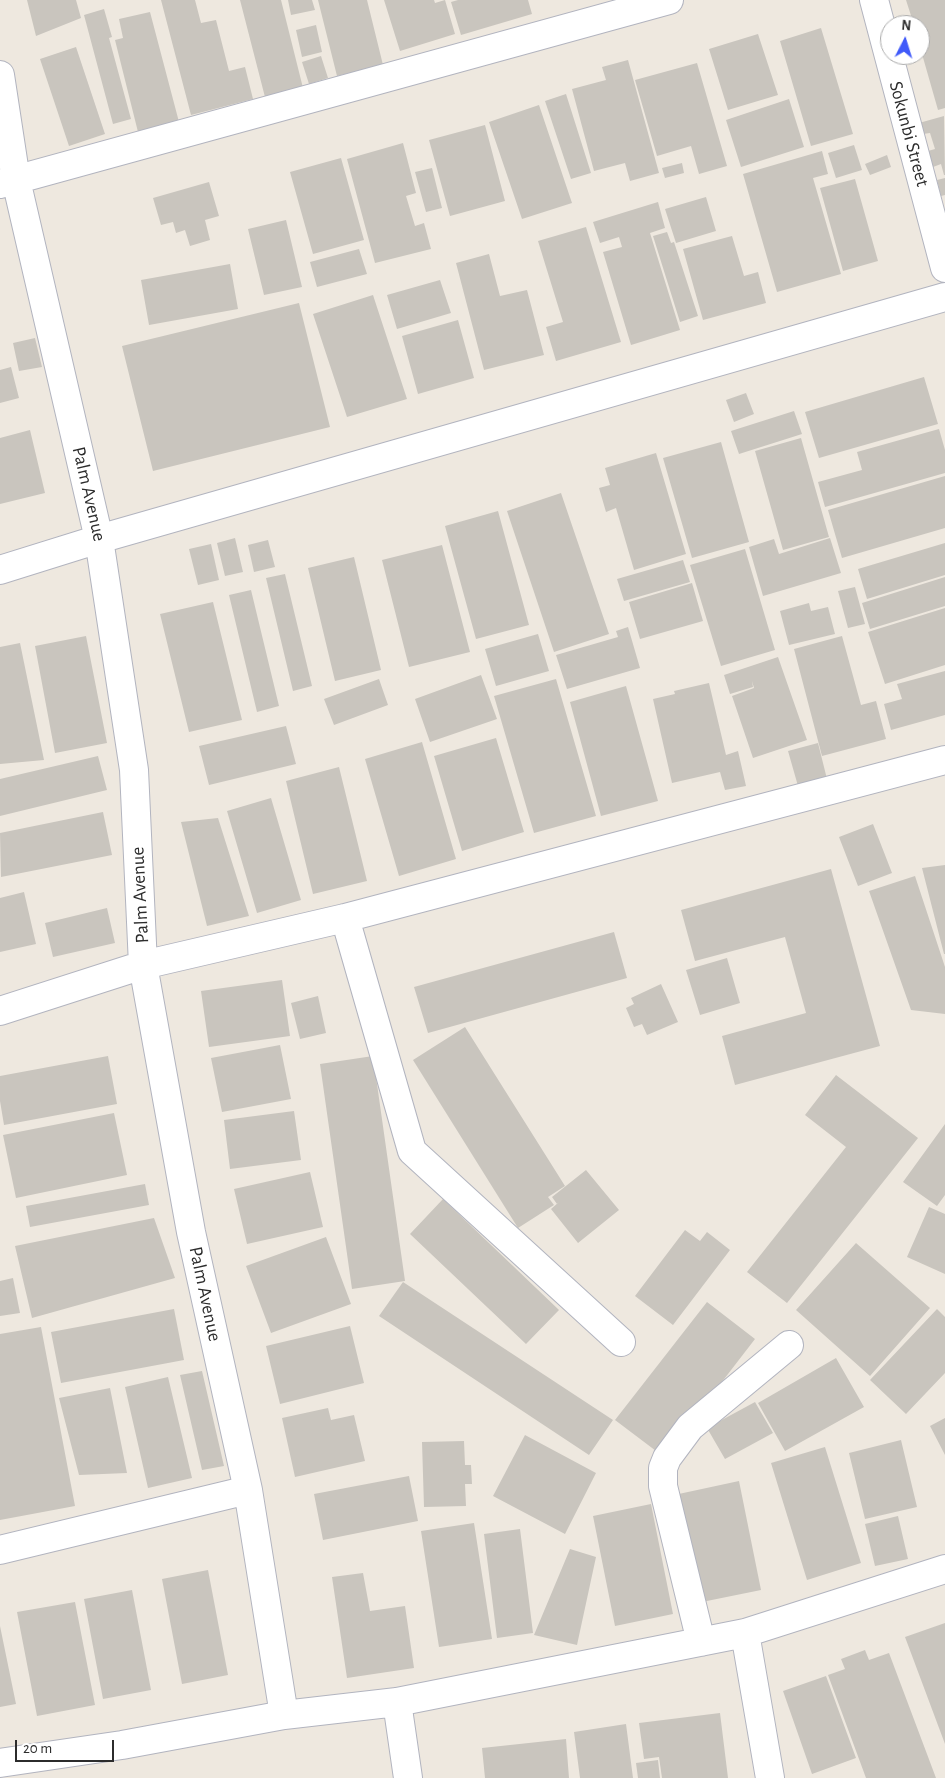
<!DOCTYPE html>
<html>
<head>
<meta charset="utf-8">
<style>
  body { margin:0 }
  #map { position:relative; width:945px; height:1778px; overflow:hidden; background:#eee8df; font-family:"Alegreya Sans",sans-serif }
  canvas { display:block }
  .north { position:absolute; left:880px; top:15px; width:50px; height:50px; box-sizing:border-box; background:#fff; border:1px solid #ababab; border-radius:50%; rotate:5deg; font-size:14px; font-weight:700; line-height:20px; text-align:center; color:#2c2c2c }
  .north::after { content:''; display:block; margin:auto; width:18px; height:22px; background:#405af9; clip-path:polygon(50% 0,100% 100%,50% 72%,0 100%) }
  .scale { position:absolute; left:15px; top:1740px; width:99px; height:22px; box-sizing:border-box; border:2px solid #2c2c2c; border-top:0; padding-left:6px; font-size:15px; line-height:18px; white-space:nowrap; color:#2c2c2c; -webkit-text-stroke:4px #fff; paint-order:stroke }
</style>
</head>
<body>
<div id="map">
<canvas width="945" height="1778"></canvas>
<div class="north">N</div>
<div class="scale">20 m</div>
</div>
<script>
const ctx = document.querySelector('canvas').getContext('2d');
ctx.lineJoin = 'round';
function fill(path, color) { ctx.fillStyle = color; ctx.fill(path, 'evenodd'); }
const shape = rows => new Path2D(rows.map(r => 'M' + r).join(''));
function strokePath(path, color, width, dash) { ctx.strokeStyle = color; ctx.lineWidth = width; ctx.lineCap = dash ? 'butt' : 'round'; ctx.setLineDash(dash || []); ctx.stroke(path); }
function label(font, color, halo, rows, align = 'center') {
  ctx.font = font + ' "Alegreya Sans",sans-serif'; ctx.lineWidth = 4; ctx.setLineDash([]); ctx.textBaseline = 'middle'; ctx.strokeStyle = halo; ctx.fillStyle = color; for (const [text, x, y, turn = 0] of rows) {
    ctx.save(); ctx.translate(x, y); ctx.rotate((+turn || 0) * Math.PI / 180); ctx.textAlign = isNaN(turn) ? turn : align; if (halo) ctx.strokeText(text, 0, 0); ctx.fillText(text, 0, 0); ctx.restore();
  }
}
const building = shape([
  [27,0,76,0,81,18,36,36],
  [161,0,195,0,201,23,216,20,229,71,245,67,253,99,191,115],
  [240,0,281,0,304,92,266,101],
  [288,0,312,0,315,10,291,15],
  [318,0,367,0,383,65,337,76],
  [384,0,434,0,435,3,445,0,455,34,400,51],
  [458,0,528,0,532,14,461,35,451,2],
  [906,0,945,0,945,108,938,110,920,47,920,25,914,25],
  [104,9,112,37,109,38,131,119,113,124,84,15],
  [150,12,179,122,138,132,115,40,123,38,119,19],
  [316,25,322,52,302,57,296,30],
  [821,28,853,134,811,146,780,41],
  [758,34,778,95,728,110,709,49],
  [76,47,105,134,69,146,40,59],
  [321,56,328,78,309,84,302,62],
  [628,60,659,173,630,181,625,163,594,171,572,89,606,80,602,67],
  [697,63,727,166,699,174,691,146,657,156,635,80],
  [566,94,591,173,571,179,545,101],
  [789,99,804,147,741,167,726,120],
  [539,105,572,203,522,219,489,122],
  [944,116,945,175,944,175,941,164,933,167,928,151,935,149,930,133,923,134,919,123],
  [485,125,505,201,450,216,429,140],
  [403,143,416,193,406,196,415,226,424,223,431,249,375,263,347,159],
  [854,145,862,170,836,178,828,153],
  [822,151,828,174,813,178,841,274,777,292,743,174],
  [887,155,891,167,870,175,865,164],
  [341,158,364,240,313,254,290,172],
  [682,163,684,173,665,178,662,168],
  [432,168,442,208,426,212,415,172],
  [945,178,945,195,941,196,937,180],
  [855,179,878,261,843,271,820,188],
  [209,182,219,216,205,220,210,240,190,246,185,230,176,233,173,222,161,225,153,198],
  [706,197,716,231,676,243,665,209],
  [658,202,665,228,650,233,680,330,631,345,603,252,622,247,619,237,600,243,593,222],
  [286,220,302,287,264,295,248,229],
  [586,227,621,342,556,361,546,327,563,322,538,241],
  [667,232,671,243,674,242,698,316,680,322,653,236],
  [732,236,744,276,758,272,766,303,703,320,683,249],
  [359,249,367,274,317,287,310,262],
  [489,254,500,296,527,290,544,355,484,370,456,263],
  [230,264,238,309,149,325,141,280],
  [440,280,451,313,397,329,387,295],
  [373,295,407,399,347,417,313,314],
  [299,303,330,427,153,471,122,346],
  [458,320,474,378,418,394,402,336],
  [35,338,42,367,19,371,13,343],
  [11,367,19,398,0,403,0,370],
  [924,377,938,424,819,458,805,412],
  [746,393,754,414,734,422,726,400],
  [794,411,802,434,739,454,731,431],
  [939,429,945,450,945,473,825,507,818,482,862,470,857,452],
  [30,430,45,493,0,504,0,438],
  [801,438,829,537,783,550,755,451],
  [721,442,749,542,692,558,663,458],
  [656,453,686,554,634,570,616,508,606,512,599,488,610,485,605,468],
  [945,476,945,528,842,558,828,510],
  [561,493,609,634,554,652,507,511],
  [498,511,529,625,476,639,445,526],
  [235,538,243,572,225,576,217,543],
  [830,538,841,573,763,596,749,547,774,539,779,554],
  [268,540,275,567,254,572,248,545],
  [945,543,945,575,867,599,858,569],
  [211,544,219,580,198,585,189,549],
  [442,545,470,652,409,667,382,560],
  [745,549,775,650,721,666,690,565],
  [354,557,381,670,335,681,308,568],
  [683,560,690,582,624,601,617,579],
  [285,574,312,686,293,691,266,578],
  [945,577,945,606,870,629,862,603],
  [692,583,703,621,640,639,629,602],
  [855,587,865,624,848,628,838,591],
  [251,590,279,706,257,712,229,595],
  [213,602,242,720,189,732,160,614],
  [809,603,811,611,828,607,835,634,789,645,780,611],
  [945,608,945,665,885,684,868,632],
  [628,627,640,668,567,689,556,655,618,637,616,631],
  [538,634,549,671,496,686,485,649],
  [86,636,107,743,55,753,35,646],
  [842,636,861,705,876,701,886,739,822,756,794,649],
  [20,643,44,760,0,764,0,647],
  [778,657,807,740,753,758,732,696,754,688,752,681,753,687,730,694,724,675],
  [945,671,945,715,891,730,884,704,902,699,897,684],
  [481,675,497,719,430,742,415,699],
  [379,679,388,705,334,725,324,699],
  [556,679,596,816,534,833,494,696],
  [709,683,726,755,738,751,746,786,725,790,720,772,672,783,653,699,675,694,674,691],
  [626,686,658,801,601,816,570,702],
  [286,726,296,764,209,785,199,746],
  [496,738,524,832,462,851,434,756],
  [422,742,456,859,399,876,365,759],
  [818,743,827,779,798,786,788,751],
  [98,756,107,790,0,816,0,779],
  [339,767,367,881,313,894,286,781],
  [271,798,301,900,257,913,227,811],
  [103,812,112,855,1,877,0,833],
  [218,818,249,916,207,926,181,822],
  [873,824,892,873,858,886,839,837],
  [945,865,945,954,944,954,922,868],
  [831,869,880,1046,735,1085,722,1036,806,1013,785,937,695,961,681,910],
  [915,876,945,967,945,1014,911,1010,869,891],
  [24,892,36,944,0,952,0,898],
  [107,908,115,943,53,957,45,923],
  [614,932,627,978,428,1033,414,987],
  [727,958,740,1003,700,1015,686,970],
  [282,980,290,1036,209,1047,201,991],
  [661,984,678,1022,647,1035,642,1024,634,1027,626,1008,634,1004,631,998],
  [318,996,326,1033,300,1039,291,1003],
  [465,1027,565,1186,548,1197,554,1205,518,1228,413,1060],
  [280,1045,291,1099,222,1112,211,1058],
  [108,1056,117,1104,4,1125,0,1101,0,1076],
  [373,1056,405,1281,352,1289,320,1064],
  [836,1075,918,1138,787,1303,747,1272,846,1147,805,1115],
  [294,1111,301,1160,230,1169,224,1120],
  [114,1113,127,1175,16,1198,3,1135],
  [945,1124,945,1195,937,1206,903,1182],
  [586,1170,619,1210,578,1243,551,1209,559,1202,557,1204,552,1197],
  [310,1172,323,1227,247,1244,234,1189],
  [145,1184,149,1205,30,1227,26,1206],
  [443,1199,559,1310,526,1344,410,1234],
  [929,1207,945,1214,945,1274,907,1257],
  [154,1218,175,1278,32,1318,15,1246],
  [685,1230,700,1241,707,1232,730,1250,673,1325,635,1296],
  [326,1237,351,1304,271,1333,246,1266],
  [856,1243,930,1308,870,1376,796,1310],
  [13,1278,20,1313,0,1316,0,1281],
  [403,1282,613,1420,589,1455,379,1316],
  [707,1302,755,1339,664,1457,615,1420],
  [174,1309,184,1360,61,1383,51,1332],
  [937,1309,945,1317,945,1373,906,1414,870,1380],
  [350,1326,364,1383,280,1404,266,1346],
  [41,1327,75,1506,0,1520,0,1334],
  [836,1358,864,1407,785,1451,758,1403],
  [202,1371,224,1466,202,1470,180,1375],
  [168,1377,192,1478,148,1488,125,1387],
  [110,1388,127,1473,79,1475,59,1398],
  [755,1402,773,1433,725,1459,707,1428],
  [328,1408,331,1420,354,1415,365,1461,295,1477,282,1418],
  [945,1418,945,1455,930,1426],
  [525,1435,596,1473,565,1534,493,1496],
  [901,1440,917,1507,865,1519,849,1453],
  [464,1441,465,1465,471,1465,472,1484,465,1484,466,1506,424,1507,422,1442],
  [825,1447,861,1563,807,1580,771,1463],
  [409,1476,418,1521,323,1540,314,1494],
  [739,1481,761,1590,697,1603,674,1495],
  [651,1504,673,1614,615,1626,593,1516],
  [898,1516,908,1559,875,1566,865,1524],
  [474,1523,492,1639,439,1647,421,1531],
  [520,1529,533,1633,497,1638,484,1534],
  [570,1549,596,1557,577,1645,534,1635],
  [208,1570,228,1675,182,1684,162,1579],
  [363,1573,370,1611,405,1606,414,1668,347,1678,332,1577],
  [132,1590,151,1690,103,1699,84,1599],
  [75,1602,95,1705,37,1716,17,1612],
  [945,1623,945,1744,905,1637],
  [0,1626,16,1704,0,1707],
  [865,1650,869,1660,889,1653,936,1778,866,1778,828,1675,845,1669,841,1659],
  [826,1676,856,1758,812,1774,783,1691],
  [720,1713,728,1778,662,1778,659,1757,644,1759,639,1723],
  [626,1724,633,1778,580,1778,574,1732],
  [566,1739,569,1778,485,1778,482,1748],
  [658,1760,660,1778,638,1778,636,1763]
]);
const minor = shape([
  [874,0,945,268],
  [0,75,16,180,99,539,134,770,143,965,191,1232,248,1490,284,1715],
  [0,184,669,0],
  [0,570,99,539,945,297],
  [345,918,412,1151,621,1342],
  [0,1011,143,965,345,918,945,760],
  [0,1550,248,1490],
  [745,1633,770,1778],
  [701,1642,663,1486,663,1468,667,1458,690,1427,789,1345],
  [397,1702,408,1778],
  [0,1763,122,1745,284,1715,397,1702,745,1633,945,1569]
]);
const streetNames = [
  ["Sokunbi Street",909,134,75],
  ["Palm Avenue",89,494,77],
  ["Palm Avenue",140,895,-93],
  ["Palm Avenue",205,1294,78]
];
fill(building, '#c9c5be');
strokePath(minor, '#b2b4bf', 30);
strokePath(minor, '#fff', 28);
label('19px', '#2c2c2c', '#fff', streetNames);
</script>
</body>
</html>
